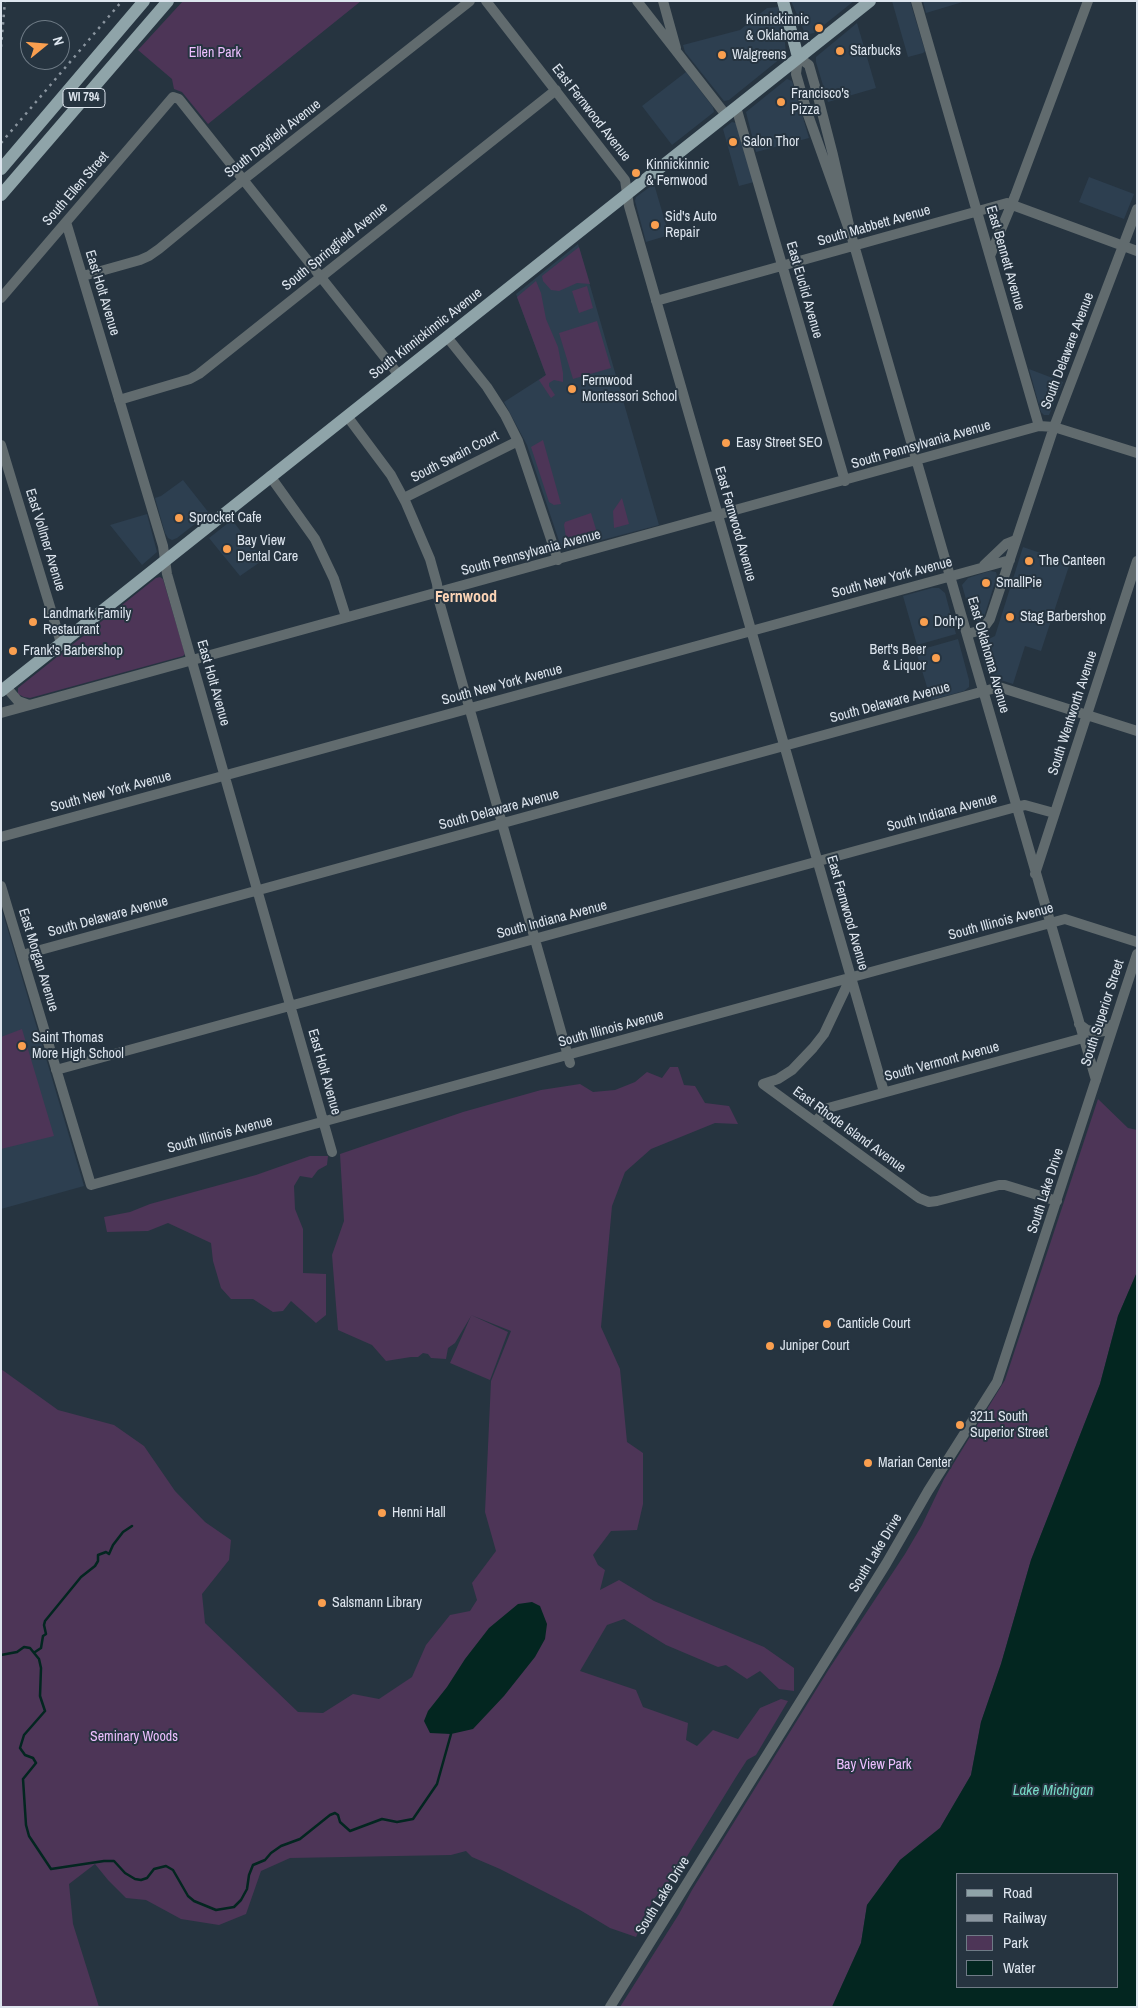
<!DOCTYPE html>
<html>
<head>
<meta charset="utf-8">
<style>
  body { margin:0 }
  #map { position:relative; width:1138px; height:2008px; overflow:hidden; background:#263440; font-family:"Archivo Narrow",sans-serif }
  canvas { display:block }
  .frame { position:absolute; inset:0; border:2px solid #dde5ee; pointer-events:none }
  .legend { position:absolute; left:956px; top:1873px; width:162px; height:115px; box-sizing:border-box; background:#263440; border:1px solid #6f7b86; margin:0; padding:6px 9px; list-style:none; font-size:15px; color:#dde5ee }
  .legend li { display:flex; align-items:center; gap:10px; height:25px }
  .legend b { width:25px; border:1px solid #6f7b86 }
  .north { position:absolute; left:20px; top:20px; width:50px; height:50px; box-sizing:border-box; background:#263440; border:1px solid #6f7b86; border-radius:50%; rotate:73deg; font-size:14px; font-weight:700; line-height:20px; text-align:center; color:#dde5ee }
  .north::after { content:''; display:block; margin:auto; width:18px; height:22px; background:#fa9f4f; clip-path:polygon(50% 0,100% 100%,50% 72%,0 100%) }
</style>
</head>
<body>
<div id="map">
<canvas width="1138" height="2008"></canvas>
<div class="frame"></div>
<ul class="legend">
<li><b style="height:6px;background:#8fa4a9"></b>Road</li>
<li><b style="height:6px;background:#8a959f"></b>Railway</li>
<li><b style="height:14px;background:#4d3557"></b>Park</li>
<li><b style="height:14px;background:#032620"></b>Water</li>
</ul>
<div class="north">N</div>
</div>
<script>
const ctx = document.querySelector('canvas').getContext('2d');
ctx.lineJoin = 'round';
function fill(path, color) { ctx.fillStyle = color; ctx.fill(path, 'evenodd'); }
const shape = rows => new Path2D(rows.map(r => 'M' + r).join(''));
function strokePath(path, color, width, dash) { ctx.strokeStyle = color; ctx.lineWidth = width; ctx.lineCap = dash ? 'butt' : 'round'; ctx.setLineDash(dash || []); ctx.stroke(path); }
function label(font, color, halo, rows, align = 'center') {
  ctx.font = font + ' "Archivo Narrow",sans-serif'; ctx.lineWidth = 4; ctx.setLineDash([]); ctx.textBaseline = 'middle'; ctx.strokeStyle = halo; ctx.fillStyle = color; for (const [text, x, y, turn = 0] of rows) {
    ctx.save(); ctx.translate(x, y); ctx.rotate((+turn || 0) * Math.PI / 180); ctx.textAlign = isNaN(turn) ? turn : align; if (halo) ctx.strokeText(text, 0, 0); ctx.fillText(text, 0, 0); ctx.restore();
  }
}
const built = shape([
  [791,1,854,1,814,33,809,34,804,31],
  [892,1,910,1,925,51,923,53,908,57],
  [923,1,966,1,926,13],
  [778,7,784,31,786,54,729,100,724,101,685,52,683,45,740,30,767,8],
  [857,23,876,88,828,102,816,62,816,57],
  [686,72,713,107,714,112,672,145,642,106],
  [787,79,792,81,809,138,756,152,746,112],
  [732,122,736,123,754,182,739,186,723,129],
  [1089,177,1134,194,1124,219,1079,202],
  [654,184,669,235,646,242,635,201,636,197],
  [578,244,659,525,564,550,561,547,527,445,504,402,546,375,516,294],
  [1029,369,1063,382,1049,415,1044,415,1041,412],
  [183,480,209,513,177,538,172,540,168,538,165,533,155,498,161,496],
  [147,514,157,552,142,565,110,525],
  [232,520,263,560,240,576,209,538],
  [1023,547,1070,563,1041,651,1025,646,1013,684,991,677,986,671,980,647,982,642,995,636],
  [990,571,996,572,997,576,984,617,980,621,976,621,971,617,962,585,968,578],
  [932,588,939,588,945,593,956,634,917,645,903,596],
  [958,639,969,680,969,687,964,691,931,700,916,651],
  [1,907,84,1186,1,1209]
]);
const green = shape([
  [183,1,361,1,208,124,182,92,174,89,172,79,138,50],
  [579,247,590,284,577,283,559,291,551,290,543,281,542,276],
  [536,281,541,293,546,319,558,347,563,373,563,382,554,380,549,383,549,386,555,395,551,398,539,380,546,375,517,297],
  [587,286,593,308,579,313,572,291],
  [597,321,611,368,573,379,559,333],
  [543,440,561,504,554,505,549,502,531,447],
  [622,498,629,524,614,528,613,511],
  [591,513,598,536,567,544,564,525,565,522],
  [160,577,163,579,185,654,183,656,30,698,24,697,18,694,18,688,156,578],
  [22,1029,54,1136,1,1149,1,1037],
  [670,1067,678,1067,684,1085,695,1086,705,1103,729,1106,738,1124,715,1123,651,1149,625,1172,612,1206,601,1327,620,1369,627,1442,643,1453,643,1504,637,1530,611,1531,593,1555,598,1565,605,1570,600,1590,619,1580,654,1601,764,1647,794,1668,794,1691,779,1689,760,1671,747,1679,726,1665,718,1667,666,1645,624,1619,607,1625,580,1671,636,1690,643,1707,688,1723,686,1740,697,1746,713,1730,738,1739,760,1708,781,1699,788,1701,756,1755,747,1760,736,1777,678,1871,653,1900,636,1937,610,1928,580,1910,500,1869,472,1857,466,1851,451,1855,290,1858,261,1871,246,1914,219,1925,181,1919,146,1900,126,1898,108,1880,95,1864,69,1884,73,1924,99,2007,1,2007,1,1369,58,1410,114,1425,144,1446,175,1491,205,1522,231,1540,229,1560,202,1594,205,1623,298,1712,323,1713,353,1694,379,1699,412,1677,426,1645,450,1615,470,1611,477,1600,472,1583,496,1551,485,1512,491,1381,511,1331,471,1315,508,1332,490,1380,450,1363,471,1316,455,1343,448,1348,446,1359,431,1358,428,1354,423,1353,418,1357,411,1357,386,1361,372,1345,338,1330,332,1255,344,1221,340,1154,463,1112,541,1090,580,1084,593,1092,615,1090,635,1082,647,1072,662,1078],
  [1098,1099,1128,1128,1137,1130,1137,1272,1118,1316,1100,1384,1031,1560,1001,1664,981,1722,971,1775,940,1828,900,1860,867,1905,861,1943,832,2007,620,2007,679,1914,692,1890,829,1669,905,1554,922,1525,944,1479,1005,1380],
  [310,1156,328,1156,327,1165,318,1170,312,1178,300,1176,294,1186,295,1209,303,1229,303,1273,326,1274,326,1315,316,1323,291,1301,283,1311,273,1312,253,1299,231,1299,221,1288,213,1261,211,1243,168,1223,148,1231,107,1232,104,1217,130,1212,150,1204,256,1175]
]);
const water = shape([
  [1137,1272,1137,2007,832,2007,861,1943,867,1905,900,1860,940,1828,971,1775,981,1722,1001,1664,1031,1560,1100,1384,1118,1316],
  [957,1874,1117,1874,1117,1987,957,1987],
  [532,1602,540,1606,547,1624,545,1639,535,1657,504,1696,473,1729,451,1734,430,1733,424,1721,428,1711,447,1687,465,1659,489,1628,518,1604]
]);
const stream = shape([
  [35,1652,41,1648,43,1636,46,1634,44,1625,45,1621,81,1577,95,1566,98,1561,98,1555,106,1552,109,1554,113,1545,123,1532,132,1526],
  [1,1655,17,1652,24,1647,30,1648,39,1659,41,1668,40,1696,45,1711,24,1735,20,1748,25,1755,33,1758,36,1763,23,1779,26,1825,29,1836,51,1869,104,1861,114,1861,125,1873,135,1879,141,1880,147,1878,154,1869,166,1866,173,1870,188,1896,194,1901,216,1910,234,1907,241,1900,247,1889,249,1875,253,1865,265,1860,271,1853,281,1846,300,1839,330,1815,335,1813,338,1815,340,1822,350,1831,382,1819,397,1822,413,1819,437,1784,451,1734]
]);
const minor = shape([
  [486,1,625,180,629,206,884,1092],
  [637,1,726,115],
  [663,1,676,48],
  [916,1,1039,426,1054,427,1137,453],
  [736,107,845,481],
  [66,222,163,546,167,574,332,1152],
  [852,238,807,112,796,74,798,57,809,65,817,93,833,155,852,238,1096,1080],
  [990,256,1015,196,1088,1],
  [83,276,140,260,149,256,159,249,243,180,470,1],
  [1,298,173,97,179,99,398,374],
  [656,301,1007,203,1137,251],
  [447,337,487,387,505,415,518,441,558,560],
  [119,400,190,379,199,374,556,90],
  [347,416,391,475,406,503,430,559,437,584,439,601,570,1063],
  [1,445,61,643],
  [270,476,315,539,334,579,346,617],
  [404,498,518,441],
  [984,565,1006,544,1016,540],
  [967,634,982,630,990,619,1054,427,1137,209],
  [6,687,18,701,29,705],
  [1,713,1039,426],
  [1,837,1010,560],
  [1035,874,1137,561],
  [1,886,91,1185,1065,919,1137,942],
  [22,955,999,687,1137,731],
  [851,977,824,1034,813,1048,792,1070,778,1079,763,1084,919,1198,929,1202,937,1201,999,1185,1005,1185,1057,1201],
  [1079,1024,1087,1030,1098,1032,1104,1031,1113,1024],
  [56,1070,1016,807,1025,805,1054,813],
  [815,1122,828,1108,1083,1038],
  [610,2007,886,1564,928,1491,997,1382,1137,954]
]);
const major = shape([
  [783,1,798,57],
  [1,169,144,1],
  [1,195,168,1],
  [1,691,870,1]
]);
const rail = shape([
  [1,47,5,1],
  [1,143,122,1]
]);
const markers = [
  [819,28,5,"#fa9f4f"],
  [840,51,5,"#fa9f4f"],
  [722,55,5,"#fa9f4f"],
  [781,102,5,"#fa9f4f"],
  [733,142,5,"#fa9f4f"],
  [636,173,5,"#fa9f4f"],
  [655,225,5,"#fa9f4f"],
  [572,389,5,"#fa9f4f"],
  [726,443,5,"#fa9f4f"],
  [179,518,5,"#fa9f4f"],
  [227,549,5,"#fa9f4f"],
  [1029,561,5,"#fa9f4f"],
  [986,583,5,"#fa9f4f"],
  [1010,617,5,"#fa9f4f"],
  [33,622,5,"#fa9f4f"],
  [924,622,5,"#fa9f4f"],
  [13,651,5,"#fa9f4f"],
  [936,658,5,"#fa9f4f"],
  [22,1046,5,"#fa9f4f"],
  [827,1324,5,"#fa9f4f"],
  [770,1346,5,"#fa9f4f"],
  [960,1425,5,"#fa9f4f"],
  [868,1463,5,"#fa9f4f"],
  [382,1513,5,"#fa9f4f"],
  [322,1603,5,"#fa9f4f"]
];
const shields = [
  [84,98,42]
];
const shieldNames = [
  ["WI 794",84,98]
];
const poiNames = [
  ["Kinnickinnic",809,20,"right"],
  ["& Oklahoma",809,36,"right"],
  ["Starbucks",850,51],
  ["Walgreens",732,55],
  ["Francisco's",791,94],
  ["Pizza",791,110],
  ["Salon Thor",743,142],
  ["Kinnickinnic",646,165],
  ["& Fernwood",646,181],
  ["Sid's Auto",665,217],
  ["Repair",665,233],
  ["Fernwood",582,381],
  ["Montessori School",582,397],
  ["Easy Street SEO",736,443],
  ["Sprocket Cafe",189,518],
  ["Bay View",237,541],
  ["Dental Care",237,557],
  ["The Canteen",1039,561],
  ["SmallPie",996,583],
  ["Landmark Family",43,614],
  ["Restaurant",43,630],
  ["Stag Barbershop",1020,617],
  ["Doh'p",934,622],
  ["Bert's Beer",926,650,"right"],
  ["& Liquor",926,666,"right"],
  ["Frank's Barbershop",23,651],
  ["Saint Thomas",32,1038],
  ["More High School",32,1054],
  ["Canticle Court",837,1324],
  ["Juniper Court",780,1346],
  ["3211 South",970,1417],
  ["Superior Street",970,1433],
  ["Marian Center",878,1463],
  ["Henni Hall",392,1513],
  ["Salsmann Library",332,1603]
];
const parkNames = [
  ["Ellen Park",215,53],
  ["Seminary Woods",134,1737],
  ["Bay View Park",874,1765]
];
const streetNames = [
  ["East Fernwood Avenue",591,113,52],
  ["South Dayfield Avenue",273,139,-38],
  ["South Ellen Street",76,189,-49],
  ["South Mabbett Avenue",874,226,-16],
  ["South Springfield Avenue",335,247,-39],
  ["East Bennett Avenue",1005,258,74],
  ["East Euclid Avenue",804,290,74],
  ["East Holt Avenue",102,293,73],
  ["South Kinnickinnic Avenue",426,334,-38],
  ["South Delaware Avenue",1068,351,-69],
  ["South Pennsylvania Avenue",921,445,-16],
  ["South Swain Court",455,457,-27],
  ["East Fernwood Avenue",735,524,74],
  ["East Vollmer Avenue",45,540,73],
  ["South Pennsylvania Avenue",531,553,-15],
  ["South New York Avenue",892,578,-15],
  ["East Oklahoma Avenue",988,655,74],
  ["East Holt Avenue",213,683,74],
  ["South New York Avenue",502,685,-15],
  ["South Delaware Avenue",890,703,-15],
  ["South Wentworth Avenue",1073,713,-72],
  ["South New York Avenue",111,792,-15],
  ["South Delaware Avenue",499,810,-15],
  ["South Indiana Avenue",942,813,-15],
  ["East Fernwood Avenue",847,913,74],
  ["South Delaware Avenue",108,917,-15],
  ["South Indiana Avenue",552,920,-15],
  ["South Illinois Avenue",1001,922,-15],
  ["East Morgan Avenue",38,960,73],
  ["South Superior Street",1103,1013,-72],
  ["South Illinois Avenue",611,1029,-15],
  ["South Vermont Avenue",942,1062,-15],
  ["East Holt Avenue",324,1072,74],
  ["East Rhode Island Avenue",849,1130,36],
  ["South Illinois Avenue",220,1135,-15],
  ["South Lake Drive",1046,1191,-72],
  ["South Lake Drive",876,1553,-59],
  ["South Lake Drive",663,1896,-58]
];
const waterNames = [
  ["Lake Michigan",1053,1791]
];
const quarterNames = [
  ["Fernwood",466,598]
];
fill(built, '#2d3f50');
fill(green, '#4d3557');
fill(water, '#032620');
strokePath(stream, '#032620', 2.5);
strokePath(minor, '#616b6e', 10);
strokePath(major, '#8fa4a9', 12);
strokePath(rail, '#8a959f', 2.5, [2.5, 5]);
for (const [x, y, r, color] of markers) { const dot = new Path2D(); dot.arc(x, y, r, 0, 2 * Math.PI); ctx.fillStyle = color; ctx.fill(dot); strokePath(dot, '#263440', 2); }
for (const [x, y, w] of shields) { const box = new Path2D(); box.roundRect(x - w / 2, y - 9.5, w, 19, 4); ctx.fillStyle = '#263440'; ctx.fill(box); strokePath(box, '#dde5ee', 1); }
label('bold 12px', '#dde5ee', null, shieldNames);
label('14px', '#dde5ee', '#263440', poiNames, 'left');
label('14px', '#edbfff', '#263440', parkNames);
label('14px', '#dde5ee', '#263440', streetNames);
label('italic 15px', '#75d9c5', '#263440', waterNames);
label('bold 16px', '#fcd4b6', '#263440', quarterNames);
</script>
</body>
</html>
